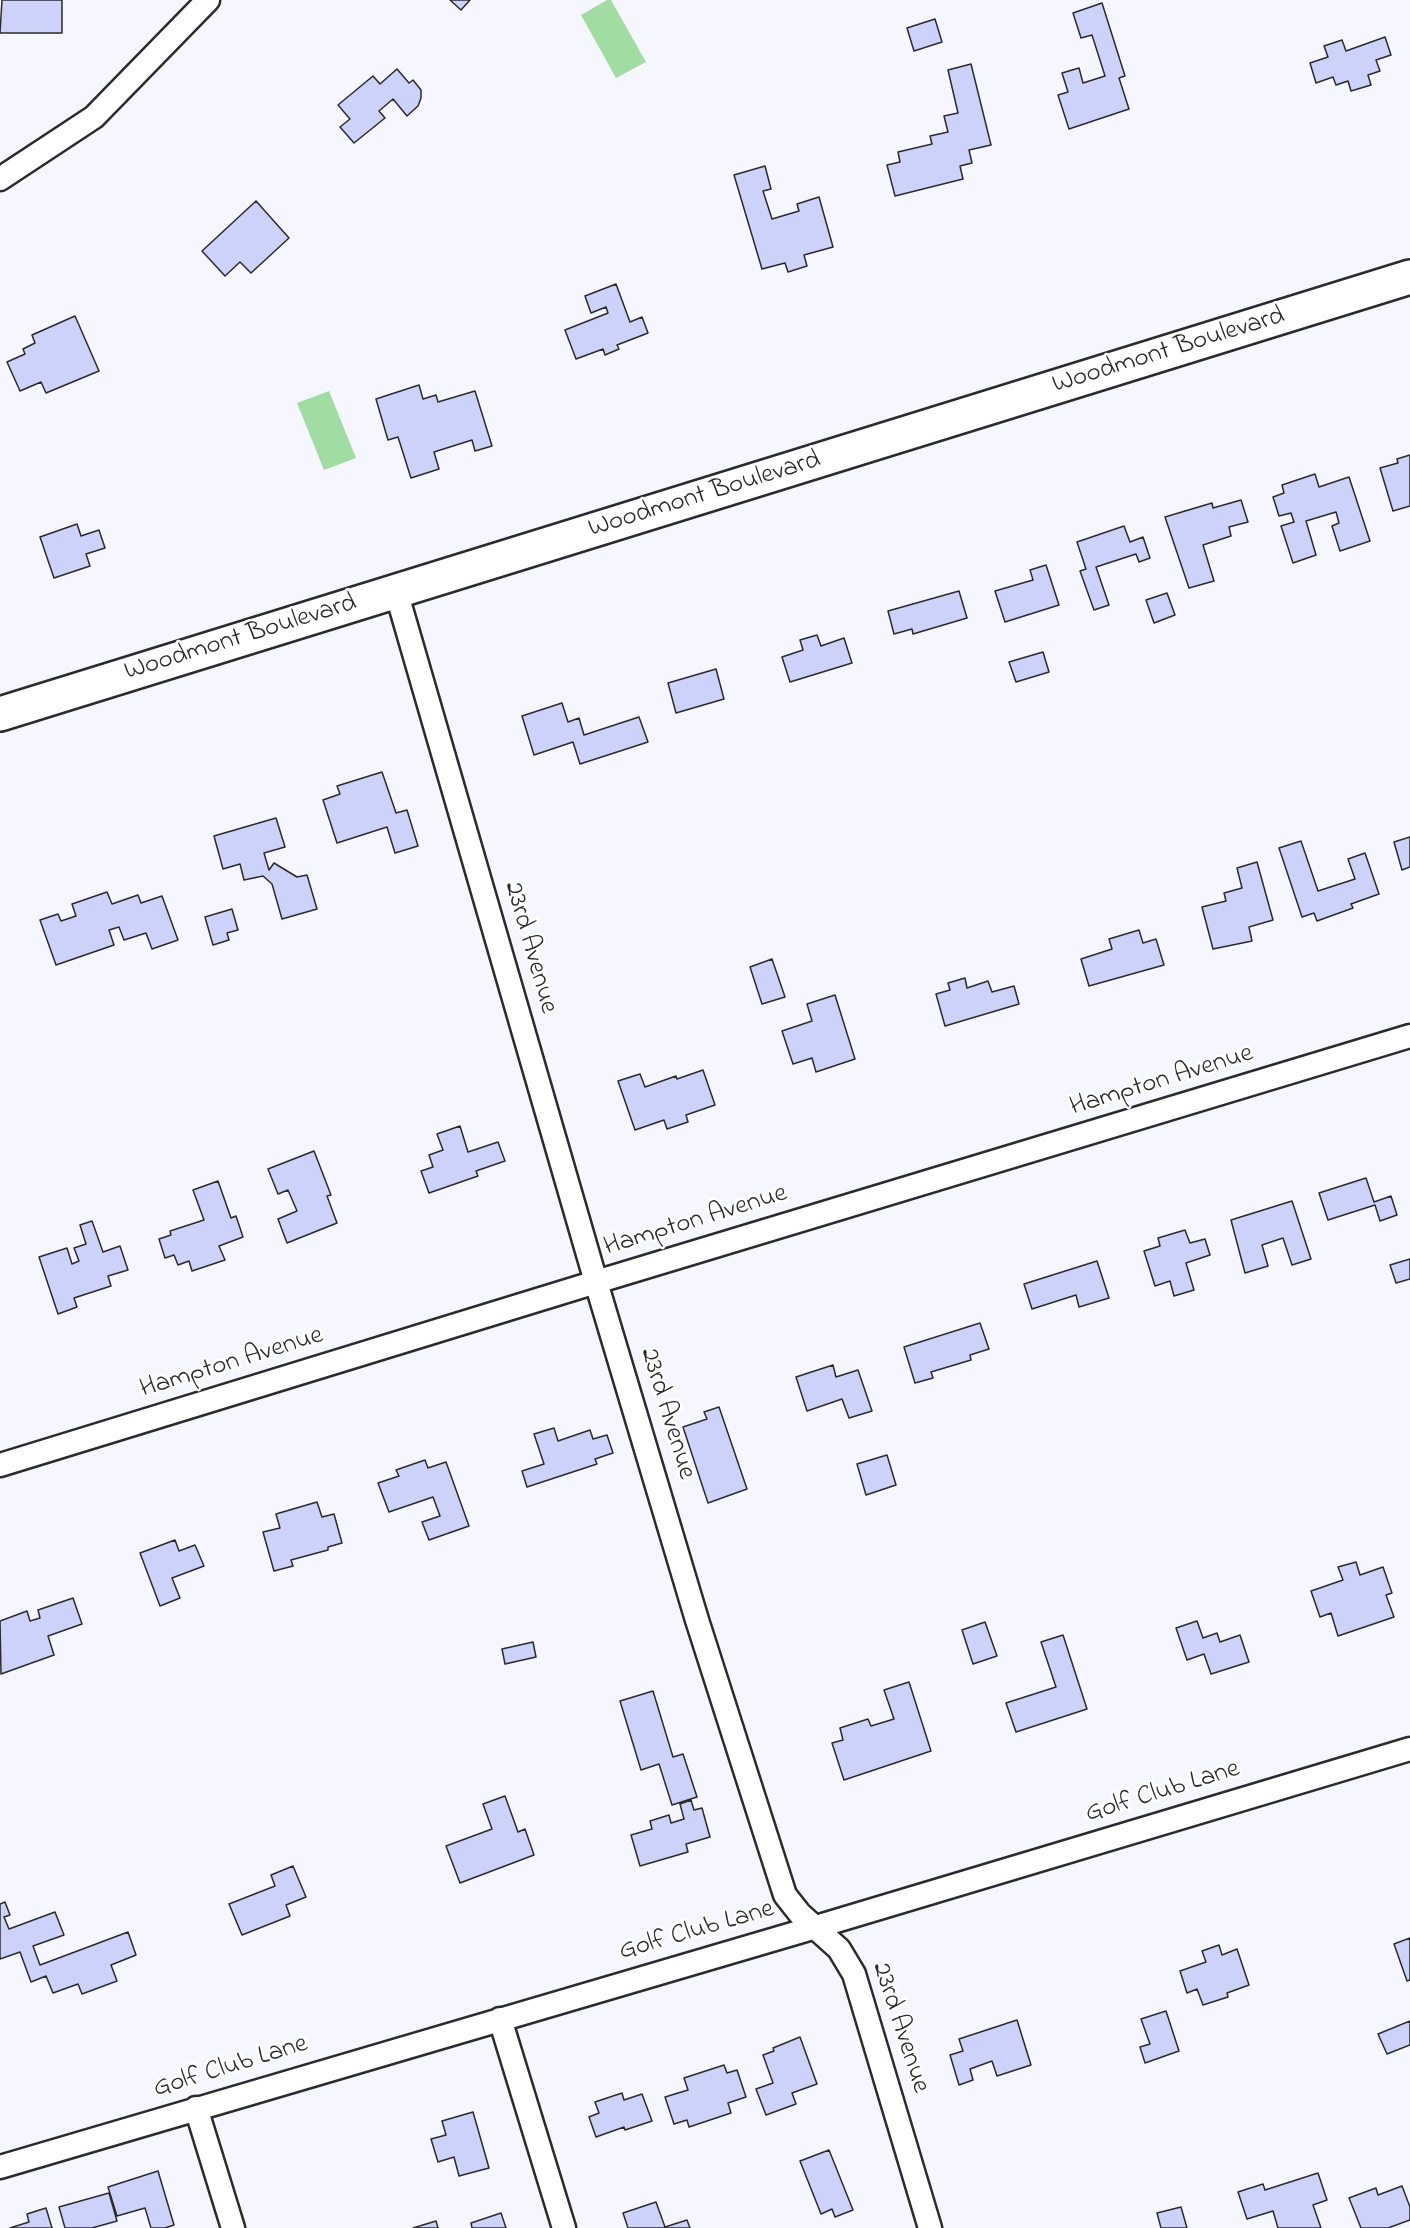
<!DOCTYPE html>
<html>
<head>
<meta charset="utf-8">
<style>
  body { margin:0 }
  canvas { display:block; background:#f5f6fe }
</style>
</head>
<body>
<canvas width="1410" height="2228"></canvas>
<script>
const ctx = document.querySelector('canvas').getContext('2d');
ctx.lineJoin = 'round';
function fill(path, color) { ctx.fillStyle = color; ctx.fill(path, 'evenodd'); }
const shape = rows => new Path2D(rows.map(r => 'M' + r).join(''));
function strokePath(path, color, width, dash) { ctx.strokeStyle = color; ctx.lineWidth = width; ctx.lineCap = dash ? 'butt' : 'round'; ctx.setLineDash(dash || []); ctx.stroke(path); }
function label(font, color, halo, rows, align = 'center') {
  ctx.font = font + ' "Indie Flower",sans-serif'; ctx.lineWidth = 5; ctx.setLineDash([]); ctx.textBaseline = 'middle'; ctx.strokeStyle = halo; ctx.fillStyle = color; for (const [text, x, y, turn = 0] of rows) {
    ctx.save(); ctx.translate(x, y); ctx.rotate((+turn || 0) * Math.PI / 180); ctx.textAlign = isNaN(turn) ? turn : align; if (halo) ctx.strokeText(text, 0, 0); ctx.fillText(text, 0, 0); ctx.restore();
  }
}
const green = shape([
  [607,0,611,0,646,62,616,78,581,15],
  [329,391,356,458,324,470,297,403]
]);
const building = shape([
  [2,0,62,0,62,33,0,33,2,0],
  [450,0,470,0,461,10,450,0],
  [1102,3,1125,76,1119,78,1129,109,1069,129,1058,95,1068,92,1062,73,1079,68,1083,83,1105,76,1092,35,1081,38,1073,13,1102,3],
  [935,19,942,42,914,51,907,28,935,19],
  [1385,37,1391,55,1376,60,1380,71,1368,75,1371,85,1351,91,1348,81,1336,85,1333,77,1316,83,1310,63,1328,57,1324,46,1342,40,1346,51,1385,37],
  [971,64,991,145,969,150,972,163,960,166,963,179,895,196,887,165,900,162,898,152,932,144,930,136,948,132,944,116,958,113,948,70,971,64],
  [397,69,409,83,413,80,421,90,421,98,418,106,407,116,393,99,379,111,385,118,354,143,340,127,350,119,338,105,373,76,380,84,397,69],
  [765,166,771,189,763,191,772,219,799,211,797,204,819,197,833,247,804,255,807,266,788,272,785,263,762,269,734,175,765,166],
  [256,201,289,238,251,273,240,262,225,276,202,251,256,201],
  [616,284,630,322,642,317,648,333,617,345,619,349,605,355,603,349,576,359,565,330,608,313,606,307,591,313,585,296,616,284],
  [75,316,99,371,46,393,41,382,20,391,7,362,25,354,23,349,35,343,32,335,75,316],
  [419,385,423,399,436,395,438,402,475,391,492,446,475,451,472,440,434,452,439,469,411,478,398,437,388,440,376,399,419,385],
  [1410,455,1410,506,1393,511,1380,468,1398,463,1397,459,1410,455],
  [1315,474,1319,487,1349,477,1370,541,1340,551,1332,526,1339,523,1336,512,1306,521,1316,555,1293,563,1281,526,1294,522,1291,513,1279,516,1273,497,1284,493,1282,485,1315,474],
  [1241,500,1248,522,1229,527,1231,536,1203,545,1214,581,1189,588,1165,517,1212,503,1213,508,1241,500],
  [77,524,81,536,99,530,105,548,86,554,90,566,54,578,40,537,77,524],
  [1124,526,1130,542,1143,537,1150,558,1139,562,1136,554,1096,567,1109,605,1094,610,1080,571,1086,569,1077,542,1124,526],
  [1046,565,1059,605,1005,622,995,591,1033,580,1030,570,1046,565],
  [959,591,967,618,913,634,912,629,894,634,888,611,959,591],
  [1167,593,1175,615,1154,623,1146,600,1167,593],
  [817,635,821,646,844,638,852,663,790,682,782,657,803,650,800,640,817,635],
  [1043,652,1049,672,1016,682,1009,662,1043,652],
  [716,669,724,699,676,713,668,683,716,669],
  [562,703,568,722,579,718,584,735,639,717,648,742,580,764,573,742,534,755,522,716,562,703],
  [382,772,396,813,407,810,418,846,395,853,387,827,337,843,323,800,340,794,337,786,382,772],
  [276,818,285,847,264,853,269,870,274,863,297,877,307,875,317,909,282,919,272,884,263,876,244,880,240,864,223,869,214,836,276,818],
  [1410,837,1410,867,1402,870,1394,842,1410,837],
  [1301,841,1318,891,1355,879,1348,859,1365,853,1379,894,1351,904,1353,908,1317,921,1314,913,1302,917,1279,848,1301,841],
  [1257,862,1273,920,1249,927,1252,941,1213,949,1202,907,1226,901,1224,893,1242,888,1237,868,1257,862],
  [107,892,112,904,138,895,141,903,162,896,178,940,152,949,146,933,124,940,119,927,109,930,114,945,56,965,40,920,58,914,61,921,76,916,72,904,107,892],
  [232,909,238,930,227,933,229,940,213,945,205,917,232,909],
  [1139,930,1143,943,1156,939,1164,965,1089,986,1081,959,1112,949,1109,939,1139,930],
  [772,959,785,997,762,1004,750,967,772,959],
  [965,978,967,988,988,981,992,992,1014,986,1019,1004,945,1026,936,994,950,990,948,983,965,978],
  [835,995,855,1059,816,1072,812,1058,793,1064,782,1031,812,1021,807,1004,835,995],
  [703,1070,715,1105,686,1115,688,1122,667,1129,664,1120,635,1130,618,1081,640,1074,645,1087,676,1076,677,1079,703,1070],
  [460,1126,468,1152,498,1142,505,1161,476,1171,478,1176,429,1193,421,1171,433,1167,429,1155,443,1150,437,1134,460,1126],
  [314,1151,331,1195,327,1196,337,1223,287,1243,278,1219,297,1211,288,1190,278,1194,268,1169,314,1151],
  [1366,1178,1374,1202,1391,1196,1397,1215,1380,1221,1375,1205,1328,1220,1319,1193,1366,1178],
  [218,1181,231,1218,236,1216,243,1237,219,1246,225,1260,192,1271,189,1261,178,1265,174,1255,165,1258,159,1239,171,1235,170,1231,204,1220,193,1190,218,1181],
  [1292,1201,1311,1259,1292,1265,1283,1238,1262,1245,1268,1266,1245,1273,1231,1220,1292,1201],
  [92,1221,103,1252,120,1246,128,1270,108,1276,111,1286,74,1298,77,1307,58,1314,39,1257,67,1248,72,1264,79,1261,74,1248,86,1244,80,1225,92,1221],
  [1185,1230,1190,1243,1205,1239,1210,1255,1186,1263,1194,1290,1174,1296,1170,1281,1155,1286,1144,1251,1160,1246,1158,1238,1185,1230],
  [1410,1259,1410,1279,1396,1283,1390,1265,1410,1259],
  [1097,1261,1109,1298,1079,1307,1076,1295,1032,1309,1024,1284,1097,1261],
  [980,1323,989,1349,970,1355,971,1360,931,1372,933,1378,915,1383,904,1347,980,1323],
  [833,1365,836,1377,858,1370,872,1411,849,1418,842,1399,807,1411,796,1377,833,1365],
  [719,1407,747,1489,708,1503,683,1427,707,1419,704,1412,719,1407],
  [554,1428,558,1441,590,1430,593,1439,607,1435,613,1453,595,1459,597,1464,527,1487,522,1471,544,1464,534,1434,554,1428],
  [887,1455,896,1485,866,1495,857,1464,887,1455],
  [425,1460,428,1468,446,1462,469,1526,429,1540,422,1522,440,1516,433,1497,389,1512,378,1483,399,1476,396,1470,425,1460],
  [317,1502,322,1517,334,1514,342,1543,328,1547,328,1550,291,1560,293,1566,274,1571,263,1532,280,1528,276,1514,317,1502],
  [175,1540,179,1551,195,1545,204,1566,172,1578,180,1598,160,1606,140,1553,175,1540],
  [1356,1562,1360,1575,1383,1567,1392,1593,1386,1595,1394,1617,1338,1636,1331,1613,1320,1617,1311,1591,1343,1580,1338,1567,1356,1562],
  [73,1598,82,1624,48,1636,54,1655,1,1674,0,1621,27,1611,30,1621,40,1618,38,1610,73,1598],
  [1197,1621,1203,1638,1217,1633,1220,1642,1240,1635,1249,1662,1211,1674,1204,1654,1187,1660,1176,1628,1197,1621],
  [985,1622,997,1656,973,1664,962,1630,985,1622],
  [1063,1635,1087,1709,1016,1732,1006,1703,1056,1687,1041,1642,1063,1635],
  [533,1642,536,1657,505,1664,502,1649,533,1642],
  [909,1682,931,1751,844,1780,832,1743,843,1740,840,1728,868,1719,871,1726,894,1719,884,1690,909,1682],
  [653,1691,673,1757,683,1754,697,1797,672,1805,659,1764,641,1770,620,1701,653,1691],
  [505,1796,518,1832,525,1829,534,1855,460,1883,446,1846,492,1829,483,1804,505,1796],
  [691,1800,694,1810,702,1808,710,1837,686,1844,688,1852,640,1866,631,1835,652,1829,650,1821,669,1815,671,1823,684,1819,680,1804,691,1800],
  [293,1866,306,1897,286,1905,290,1916,242,1935,229,1904,275,1886,271,1875,293,1866],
  [5,1902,10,1915,4,1917,9,1929,55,1912,64,1935,33,1946,40,1965,128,1932,136,1955,111,1965,117,1981,82,1994,78,1984,53,1993,46,1976,31,1982,20,1952,0,1959,0,1904,5,1902],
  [1410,1938,1410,1980,1407,1981,1394,1944,1410,1938],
  [1219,1945,1222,1955,1237,1949,1249,1985,1227,1993,1228,1997,1203,2005,1197,1989,1187,1993,1180,1971,1206,1962,1202,1951,1219,1945],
  [1166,2011,1179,2051,1145,2063,1140,2047,1150,2044,1141,2019,1166,2011],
  [1017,2020,1031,2065,997,2076,992,2061,970,2069,973,2080,959,2085,950,2055,963,2051,959,2039,1017,2020],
  [1410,2021,1410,2045,1387,2054,1378,2034,1410,2021],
  [800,2037,817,2084,792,2093,796,2104,766,2115,756,2089,773,2083,763,2055,774,2051,773,2048,800,2037],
  [724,2065,727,2073,737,2070,746,2097,728,2103,731,2113,689,2127,687,2120,674,2124,665,2097,688,2090,684,2078,724,2065],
  [622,2093,624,2100,642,2094,652,2121,625,2130,624,2127,596,2137,589,2117,599,2113,595,2102,622,2093],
  [473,2112,489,2168,459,2176,454,2157,438,2162,431,2139,446,2135,442,2121,473,2112],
  [829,2150,853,2210,835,2217,832,2209,821,2214,800,2161,829,2150],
  [158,2171,174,2225,165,2228,151,2228,145,2208,117,2216,108,2187,158,2171],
  [1318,2173,1327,2200,1313,2205,1321,2228,1278,2228,1273,2211,1247,2219,1238,2192,1263,2184,1265,2190,1318,2173],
  [1402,2186,1410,2207,1410,2220,1388,2228,1361,2228,1349,2198,1376,2188,1378,2195,1402,2186],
  [109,2193,117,2221,92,2228,65,2228,59,2207,109,2193],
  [656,2202,665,2227,687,2220,690,2228,628,2228,623,2213,656,2202],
  [1181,2207,1187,2228,1161,2228,1157,2213,1181,2207],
  [46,2208,52,2228,10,2228,29,2222,27,2214,46,2208],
  [501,2213,506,2228,472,2228,471,2223,501,2213],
  [436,2221,438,2228,413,2228,436,2221]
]);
const street = shape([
  [0,179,94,117,208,0],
  [396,591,596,1282,697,1620,785,1895,800,1914,839,1949,854,1974,930,2228],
  [0,1465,596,1282,1410,1036],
  [500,2019,564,2228],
  [196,2108,233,2228],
  [0,2167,816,1927,1410,1749]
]);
const primary = shape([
  [0,714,1410,277]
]);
const streetNames = [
  ["Woodmont Boulevard",1169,352,-17],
  ["Woodmont Boulevard",705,496,-17],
  ["Woodmont Boulevard",241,639,-17],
  ["23rd Avenue",529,948,74],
  ["Hampton Avenue",1162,1082,-17],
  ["Hampton Avenue",696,1222,-17],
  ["Hampton Avenue",232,1364,-17],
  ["23rd Avenue",666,1414,73],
  ["Golf Club Lane",1163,1793,-17],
  ["Golf Club Lane",697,1932,-16],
  ["23rd Avenue",899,2028,72],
  ["Golf Club Lane",231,2068,-17]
];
fill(green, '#a1dca3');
fill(building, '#ccd2fa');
strokePath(building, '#2b2b2b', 1.5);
strokePath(street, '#2b2b2b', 27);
strokePath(primary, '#2b2b2b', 38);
strokePath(street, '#fff', 22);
strokePath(primary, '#fff', 33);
label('27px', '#2b2b2b', '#fff', streetNames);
</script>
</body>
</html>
